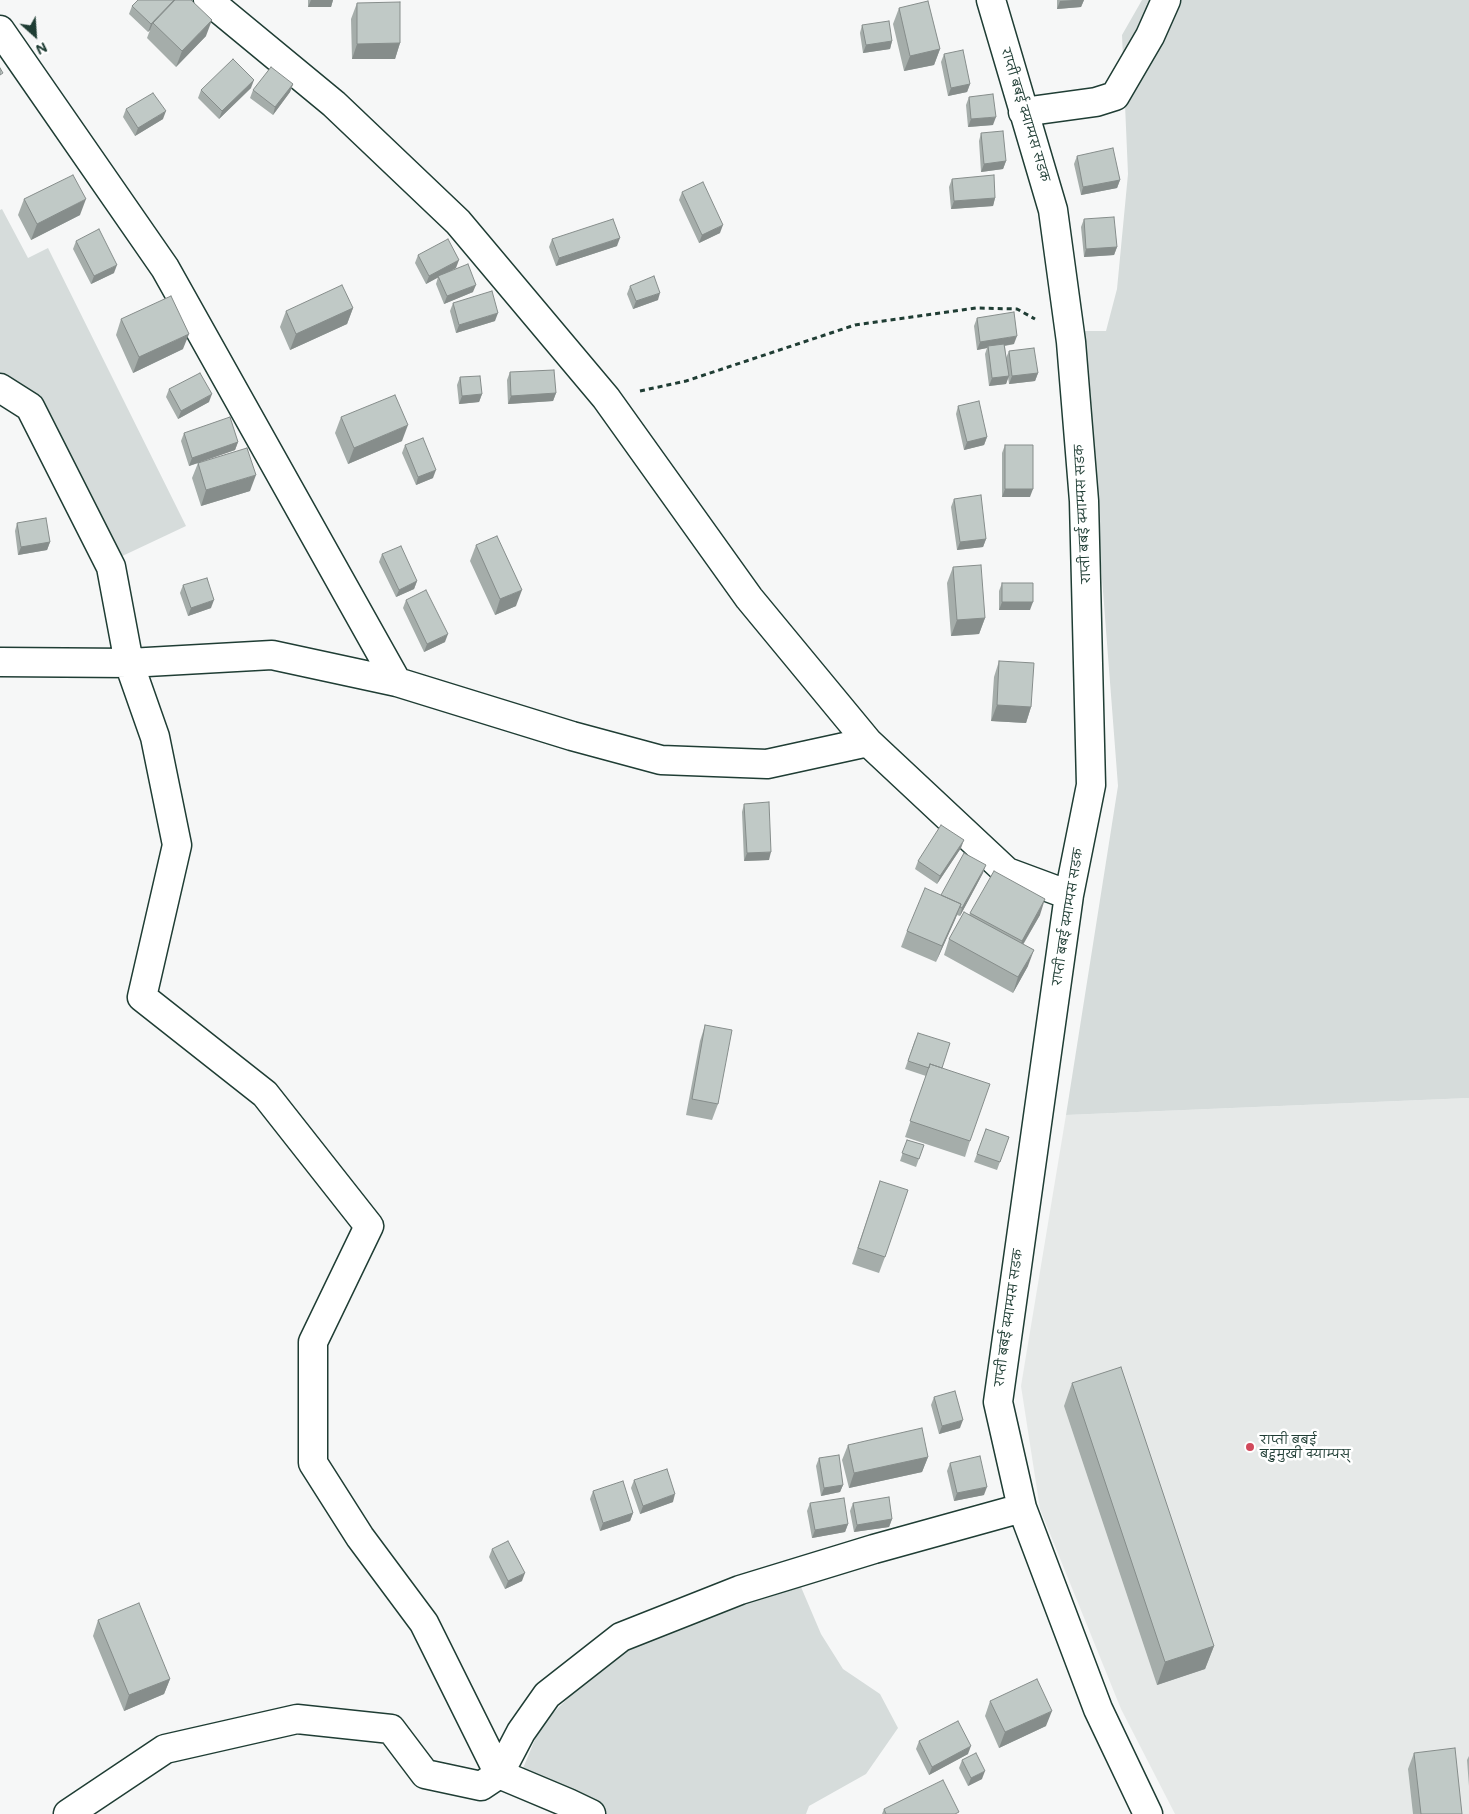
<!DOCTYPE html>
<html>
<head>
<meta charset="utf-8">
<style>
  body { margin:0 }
  #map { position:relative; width:1469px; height:1814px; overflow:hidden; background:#f6f7f7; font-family:Mali,sans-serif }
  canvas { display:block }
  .north { position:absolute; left:10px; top:10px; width:50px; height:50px; -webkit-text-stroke:4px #fff; paint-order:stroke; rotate:154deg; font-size:14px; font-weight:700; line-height:20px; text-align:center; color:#1f3d34 }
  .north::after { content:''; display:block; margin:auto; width:18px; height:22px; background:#1f3d34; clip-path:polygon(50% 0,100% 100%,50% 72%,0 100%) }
</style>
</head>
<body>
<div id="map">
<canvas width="1469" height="1814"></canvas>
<div class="north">N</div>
</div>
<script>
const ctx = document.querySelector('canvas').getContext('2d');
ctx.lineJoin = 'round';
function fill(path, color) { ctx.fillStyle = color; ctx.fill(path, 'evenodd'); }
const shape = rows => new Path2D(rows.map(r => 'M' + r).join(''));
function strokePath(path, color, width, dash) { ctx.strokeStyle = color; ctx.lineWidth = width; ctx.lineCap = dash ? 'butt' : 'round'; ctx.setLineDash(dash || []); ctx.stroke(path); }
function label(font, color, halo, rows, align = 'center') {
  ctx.font = font + ' Mali,"Playpen Sans Deva",sans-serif'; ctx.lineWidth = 5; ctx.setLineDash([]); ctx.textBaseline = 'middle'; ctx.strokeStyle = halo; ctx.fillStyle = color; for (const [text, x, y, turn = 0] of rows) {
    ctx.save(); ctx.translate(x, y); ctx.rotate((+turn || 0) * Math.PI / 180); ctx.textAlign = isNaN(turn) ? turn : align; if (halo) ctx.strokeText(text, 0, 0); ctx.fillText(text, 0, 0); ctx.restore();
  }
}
const built = shape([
  [1469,1098,1469,1814,1175,1814,1121,1709,1040,1509,1021,1386,1066,1115]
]);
const green = shape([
  [1142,0,1469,0,1469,1098,1066,1115,1118,786,1083,331,1106,331,1117,289,1128,174,1122,35],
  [2,209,28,258,48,248,186,526,116,559,0,379,0,210],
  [801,1587,821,1634,843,1669,880,1694,898,1728,866,1774,809,1806,806,1814,602,1814,521,1773,541,1725,596,1670,659,1632]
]);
const path = shape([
  [640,391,686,381,855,325,976,308,1017,309,1035,319]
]);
const street = shape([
  [208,0,334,104,458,222,606,398,749,598,868,742,1007,872,1069,895],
  [991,0,1053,210,1071,342,1084,501,1091,785,1069,895,998,1402,1022,1508,1098,1709,1148,1814],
  [0,30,165,268,397,682],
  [1023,112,1096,102,1115,96,1150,36,1166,0],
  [0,388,30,407,111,567,129,663,155,737,177,845,142,997,265,1094,369,1226,313,1342,313,1463,360,1537,424,1623,499,1774,568,1803,591,1814],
  [0,662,129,663,272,655,397,682,572,736,661,760,767,764,868,742],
  [68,1814,165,1749,297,1719,391,1729,425,1774,481,1786,499,1774,521,1732,547,1695,621,1637,740,1590,874,1549,1022,1508]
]);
const wall = shape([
  [308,0,333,0,331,7,308,7],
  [1057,0,1084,0,1081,7,1057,9],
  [357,3,400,43,395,59,352,59,351,19],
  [132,6,206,36,176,67,147,38,150,30,148,32,129,14],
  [899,8,940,49,934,65,904,71,893,24],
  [862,25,892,41,890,49,863,53,860,33],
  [944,54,970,84,967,92,948,96,941,62],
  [293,84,290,92,273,115,250,98,253,90],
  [251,88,219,119,198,98,201,90],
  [969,97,993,125,968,127,966,105],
  [126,109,163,119,135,136,123,117],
  [981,133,1006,161,1003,169,981,172,979,141],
  [1077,156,1120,180,1117,188,1081,195,1074,164],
  [952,179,995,198,993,206,951,209,949,187],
  [682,192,720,233,699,243,679,200],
  [24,199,80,215,31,240,18,215],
  [1084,219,1117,247,1114,255,1084,257,1081,227],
  [552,239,617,246,556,266,549,247],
  [76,241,114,273,91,284,73,249],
  [418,255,456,268,446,273,473,292,444,304,436,284,438,277,426,284,415,263],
  [630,286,658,300,633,309,627,294],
  [453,303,495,321,456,333,450,311],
  [353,308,347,324,290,350,280,327,286,311],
  [977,318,1014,344,1005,346,1006,358,1009,351,1038,373,1035,381,1009,384,1008,377,1006,384,989,386,985,354,987,348,977,350,974,326],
  [121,319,183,349,133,373,116,335],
  [510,372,556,393,553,401,508,404,507,380],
  [460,377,482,394,479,402,459,404,457,385],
  [169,389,209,402,178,419,166,397],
  [958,406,987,437,984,445,964,450,956,414],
  [341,417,402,441,348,464,335,433],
  [184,433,238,442,235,450,200,462,250,491,201,506,192,478,198,463,189,466,181,441],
  [405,445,433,478,416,485,402,453],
  [1005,445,1030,497,1002,497,1002,453],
  [954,499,986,539,983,547,957,550,951,507],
  [17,523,50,542,47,550,18,555,15,531],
  [476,545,516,606,495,615,470,561],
  [382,554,417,581,414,589,396,597,379,562],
  [953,567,985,618,979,634,951,636,947,583],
  [1002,583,1030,610,999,610,999,591],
  [183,585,211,608,188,616,180,593],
  [406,600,445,642,424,652,403,608],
  [999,661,1031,707,1026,723,991,721,994,677],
  [744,804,769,860,744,861,742,812],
  [961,848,937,884,915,869,918,861],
  [983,873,960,916,957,915,936,962,901,947,907,931,941,895],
  [970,913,1040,915,1023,945,1028,966,1013,993,944,955,949,939,969,915],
  [705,1025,718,1104,712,1120,686,1115,700,1041],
  [915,1040,942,1068,970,1141,965,1157,905,1137,926,1076,905,1069],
  [986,1129,1009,1137,997,1170,974,1162],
  [907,1140,924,1145,916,1167,900,1161],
  [880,1181,885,1257,879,1273,852,1264],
  [1072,1383,1214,1646,1205,1669,1157,1685,1064,1406],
  [934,1397,960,1428,939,1434,931,1405],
  [848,1445,928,1457,922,1472,849,1488,842,1460],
  [819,1458,843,1485,840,1492,821,1496,816,1466],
  [950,1463,984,1495,954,1501,947,1471],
  [634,1480,673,1502,640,1514,631,1488],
  [593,1491,633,1513,630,1521,600,1531,590,1499],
  [810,1503,848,1524,845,1532,812,1538,807,1511],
  [853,1503,892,1519,889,1527,854,1532,850,1511],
  [492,1549,522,1581,505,1589,489,1557],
  [98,1620,170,1679,164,1694,124,1711,93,1636],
  [990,1701,1046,1726,999,1748,985,1716],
  [919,1741,968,1754,929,1775,916,1749],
  [1414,1753,1462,1814,1413,1814,1408,1769],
  [1469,1756,1469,1786,1467,1760],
  [962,1760,982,1779,968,1786,959,1768],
  [884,1809,958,1814,882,1814]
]);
const shadedWall = shape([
  [174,0,176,0,153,23,150,30,148,32,151,24],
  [311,0,333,0,331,7,308,7],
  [1073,0,1084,0,1081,7,1057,9,1060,1],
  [212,20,206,36,176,67,182,51],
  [892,41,890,49,863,53,866,45],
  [400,43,395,59,352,59,357,44],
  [940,49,934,65,904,71,910,56],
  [254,80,251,88,219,119,222,111],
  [293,84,290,92,273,115,275,107],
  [970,84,967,92,948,96,951,88],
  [166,111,163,119,135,136,138,128],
  [996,117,993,125,968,127,971,119],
  [1006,161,1003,169,981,172,984,164],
  [1120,180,1117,188,1081,195,1083,187],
  [995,198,993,206,951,209,954,201],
  [86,199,80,215,31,240,37,224],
  [723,225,720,233,699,243,702,235],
  [620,238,617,246,556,266,559,258],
  [1117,247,1114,255,1084,257,1086,249],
  [459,260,456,268,426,284,429,276],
  [117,265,114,273,91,284,94,276],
  [476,285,473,292,444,304,447,296],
  [660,293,658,300,633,309,636,301],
  [353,308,347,324,290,350,296,334],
  [498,313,495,321,456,333,459,325],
  [189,334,183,349,133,373,139,357],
  [1017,336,1014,344,988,348,988,346,987,348,977,350,980,342],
  [1038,373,1035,381,1009,384,1012,376],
  [1009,376,1006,384,989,386,992,378],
  [556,393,553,401,508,404,511,396],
  [212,394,209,402,178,419,181,411],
  [482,394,479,402,459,404,462,396],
  [408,425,402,441,348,464,354,448],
  [987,437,984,445,964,450,967,442],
  [238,442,235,450,189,466,192,458],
  [436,470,433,478,416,485,418,477],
  [256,475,250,491,201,506,206,490],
  [1005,489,1033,489,1030,497,1002,497],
  [986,539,983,547,957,550,960,542],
  [50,542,47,550,18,555,21,547],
  [417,581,414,589,396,597,399,590],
  [522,590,516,606,495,615,500,599],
  [214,600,211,608,188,616,191,608],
  [1002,602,1033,602,1030,610,999,610],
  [985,618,979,634,951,636,957,620],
  [448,634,445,642,424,652,427,644],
  [997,705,1031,707,1026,723,991,721],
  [964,840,961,848,937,884,940,876],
  [771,852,769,860,744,861,747,853],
  [986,865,983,873,960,916,962,908],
  [1045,899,1040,915,1016,956,1022,941],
  [961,904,955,920,936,962,942,946],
  [1034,950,1028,966,1013,993,1018,977],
  [963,1420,960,1428,939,1434,942,1426],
  [928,1457,922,1472,849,1488,854,1473],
  [843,1485,840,1492,821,1496,824,1488],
  [987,1487,984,1495,954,1501,957,1493],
  [675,1494,673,1502,640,1514,643,1506],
  [633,1513,630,1521,600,1531,603,1523],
  [892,1519,889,1527,854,1532,857,1525],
  [848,1524,845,1532,812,1538,815,1530],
  [525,1573,522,1581,505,1589,508,1581],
  [1214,1646,1205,1669,1157,1685,1165,1662],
  [170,1679,164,1694,124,1711,129,1695],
  [1052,1711,1046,1726,999,1748,1005,1732],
  [971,1746,968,1754,929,1775,932,1767],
  [985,1771,982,1779,968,1786,971,1778]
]);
const building = shape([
  [138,0,174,0,151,24,132,6,138,0],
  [175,0,191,0,212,20,182,51,153,23,175,0],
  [928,1,940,49,910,56,899,8,928,1],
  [400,2,400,43,357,44,357,3,400,2],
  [889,21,892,41,866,45,862,25,889,21],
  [963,50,970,84,951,88,944,54,963,50],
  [233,59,254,80,222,111,201,90,233,59],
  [271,67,293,84,275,107,253,90,271,67],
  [0,68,3,73,0,75,0,68],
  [153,93,166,111,138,128,126,109,153,93],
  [993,94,996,117,971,119,969,97,993,94],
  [1003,131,1006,161,984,164,981,133,1003,131],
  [1113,148,1120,180,1083,187,1077,156,1113,148],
  [73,175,86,199,37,224,24,199,73,175],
  [994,175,995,198,954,201,952,179,994,175],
  [703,182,723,225,702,235,682,192,703,182],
  [1114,217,1117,247,1086,249,1084,219,1114,217],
  [613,219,620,238,559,258,552,239,613,219],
  [99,229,117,265,94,276,76,241,99,229],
  [448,239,459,260,429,276,418,255,448,239],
  [468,264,476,285,447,296,438,276,468,264],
  [654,276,660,293,636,301,630,286,654,276],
  [342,285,353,308,296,334,286,311,342,285],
  [492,291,498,313,459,325,453,303,492,291],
  [171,296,189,334,139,357,121,319,171,296],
  [1014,312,1017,336,980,342,977,318,1014,312],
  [1004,344,1009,376,992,378,988,346,1004,344],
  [1034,348,1038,373,1012,376,1009,351,1034,348],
  [554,370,556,393,511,396,510,372,554,370],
  [200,373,212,394,181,411,169,389,200,373],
  [480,376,482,394,462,396,460,377,480,376],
  [395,395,408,425,354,448,341,417,395,395],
  [979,401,987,437,967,442,958,406,979,401],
  [230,417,238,442,192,458,184,433,230,417],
  [423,438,436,470,418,477,405,445,423,438],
  [1005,445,1033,445,1033,489,1005,489,1005,445],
  [247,448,256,475,206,490,198,463,247,448],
  [981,495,986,539,960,542,954,499,981,495],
  [46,518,50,542,21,547,17,523,46,518],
  [497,536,522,590,500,599,476,545,497,536],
  [401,546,417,581,399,590,382,554,401,546],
  [981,565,985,618,957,620,953,567,981,565],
  [207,578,214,600,191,608,183,585,207,578],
  [1002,583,1033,583,1033,602,1002,602,1002,583],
  [426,590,448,634,427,644,406,600,426,590],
  [999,661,1034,663,1031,707,997,705,999,661],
  [769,802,771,852,747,853,744,804,769,802],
  [941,825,964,840,940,876,918,861,941,825],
  [964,853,986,865,962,908,960,907,961,904,941,895,964,853],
  [994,871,1045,899,1022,941,970,913,994,871],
  [925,888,961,904,942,946,907,931,925,888],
  [964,912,1034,950,1018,977,949,939,964,912],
  [705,1025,732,1030,718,1104,692,1099,705,1025],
  [918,1033,950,1043,942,1068,930,1064,929,1068,908,1061,918,1033],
  [930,1064,990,1084,970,1141,910,1121,930,1064],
  [986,1129,1009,1137,1000,1162,977,1154,986,1129],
  [907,1140,924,1145,919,1159,902,1153,907,1140],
  [880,1181,908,1190,885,1257,858,1248,880,1181],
  [1121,1367,1214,1646,1165,1662,1072,1383,1121,1367],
  [955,1391,963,1420,942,1426,934,1397,955,1391],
  [922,1428,928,1457,854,1473,848,1445,922,1428],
  [839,1455,843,1485,824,1488,819,1458,839,1455],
  [980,1456,987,1487,957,1493,950,1463,980,1456],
  [667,1469,675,1494,643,1506,634,1480,667,1469],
  [623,1481,633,1513,603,1523,593,1491,623,1481],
  [889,1497,892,1519,857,1525,853,1503,889,1497],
  [844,1498,848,1524,815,1530,810,1503,844,1498],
  [508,1541,525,1573,508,1581,492,1549,508,1541],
  [139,1603,170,1679,129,1695,98,1620,139,1603],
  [1037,1679,1052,1711,1005,1732,990,1701,1037,1679],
  [958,1721,971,1746,932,1767,919,1741,958,1721],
  [1455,1748,1462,1814,1421,1814,1414,1753,1455,1748],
  [976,1753,985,1771,971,1778,962,1760,976,1753],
  [943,1780,959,1812,955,1814,886,1814,884,1809,943,1780]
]);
const markers = [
  [1250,1447,5,"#d1495b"]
];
const streetNames = [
  ["राप्ती बबई क्याम्पस सडक",1025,115,73],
  ["राप्ती बबई क्याम्पस सडक",1083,514,-93],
  ["राप्ती बबई क्याम्पस सडक",1068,917,-81],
  ["राप्ती बबई क्याम्पस सडक",1009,1318,-82]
];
const poiNames = [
  ["राप्ती बबई",1260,1440],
  ["बहुमुखी क्याम्पस्",1260,1454]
];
fill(built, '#e6e9e8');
fill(green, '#d6dcdb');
strokePath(street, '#1f3d34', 31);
strokePath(path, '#1f3d34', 3, [5, 4]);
strokePath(street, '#fff', 28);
fill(wall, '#a5adaa');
fill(shadedWall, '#868d8b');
fill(building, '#c0c9c6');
strokePath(building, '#868d8b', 1);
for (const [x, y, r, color] of markers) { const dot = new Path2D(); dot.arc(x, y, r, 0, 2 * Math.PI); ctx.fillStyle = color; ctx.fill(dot); strokePath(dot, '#fff', 2); }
label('12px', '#1f3d34', '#fff', streetNames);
label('12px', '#1f3d34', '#fff', poiNames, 'left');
</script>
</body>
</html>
